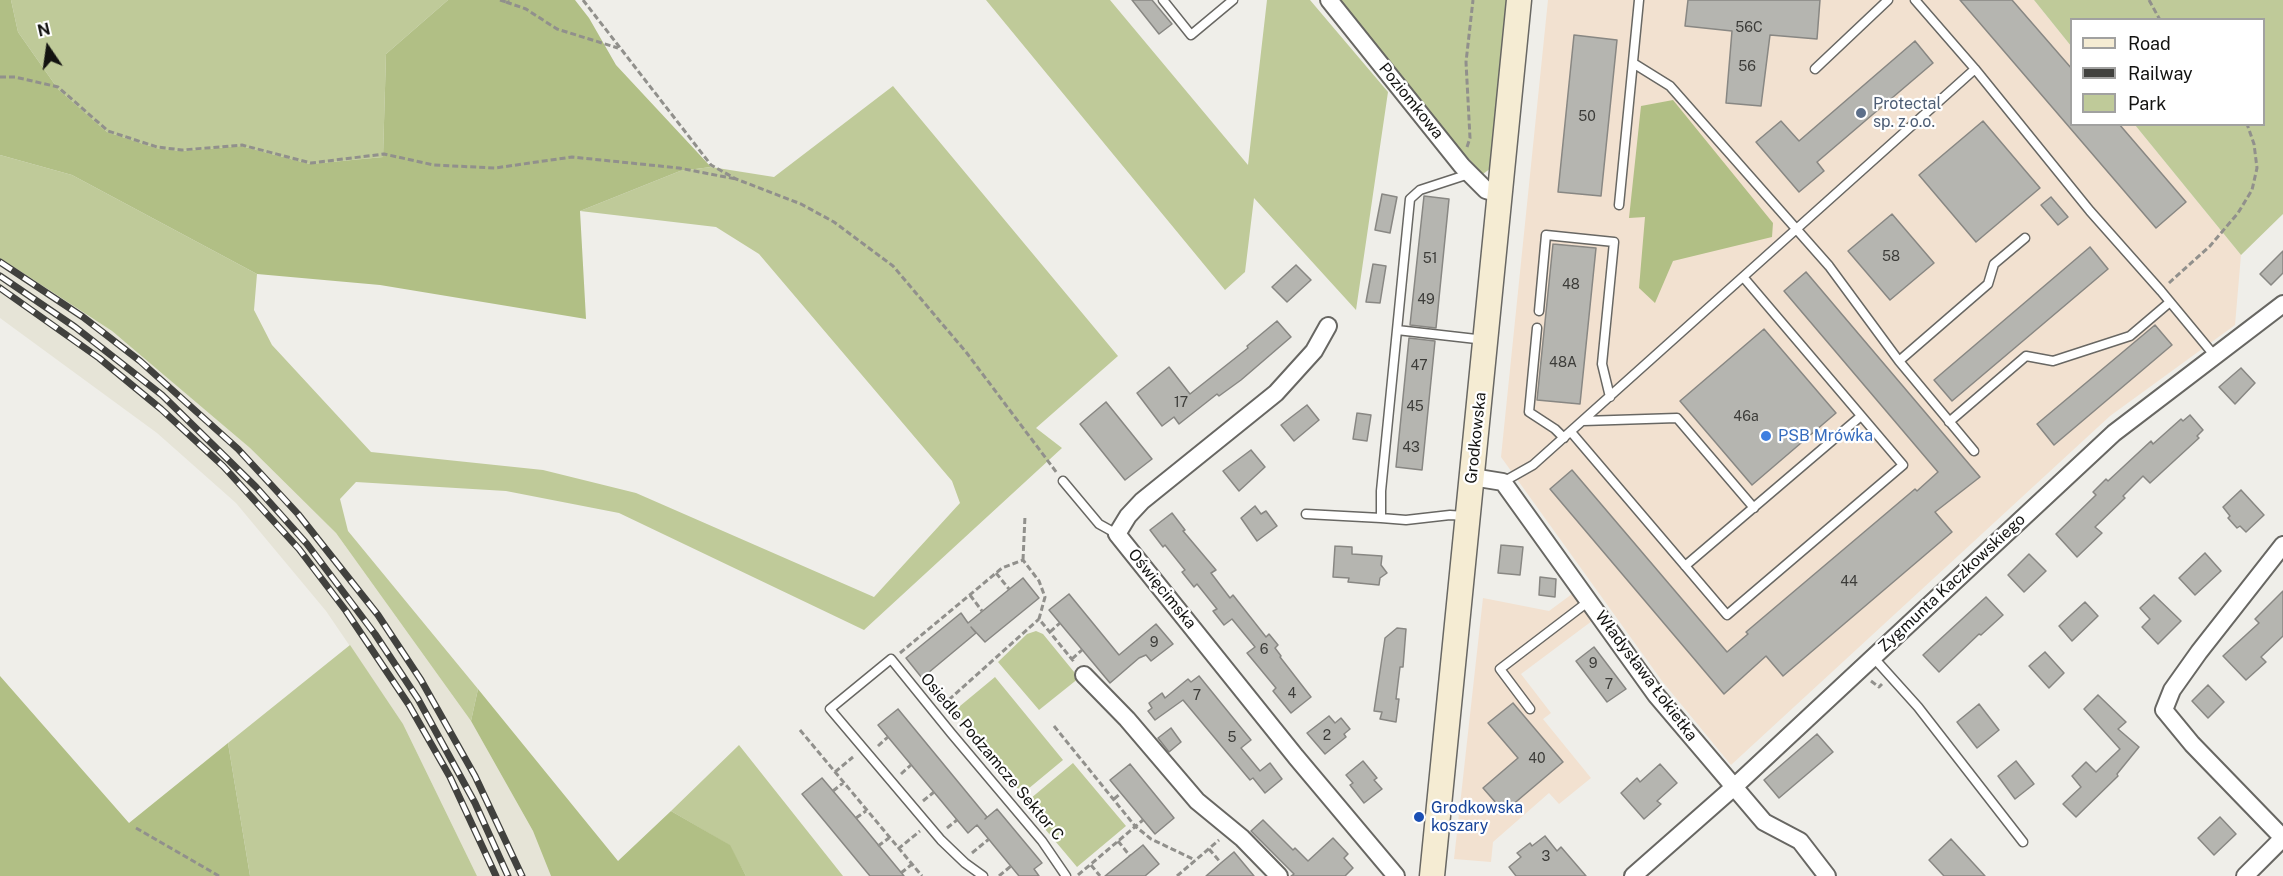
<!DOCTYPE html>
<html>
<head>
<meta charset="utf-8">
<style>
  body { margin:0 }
  #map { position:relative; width:2283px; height:876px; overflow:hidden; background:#efeee9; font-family:"Public Sans",sans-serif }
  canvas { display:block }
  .legend { position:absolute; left:2070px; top:18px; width:195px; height:108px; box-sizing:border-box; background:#fff; border:2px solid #a1a1a0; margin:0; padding:8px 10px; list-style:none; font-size:18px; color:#131311 }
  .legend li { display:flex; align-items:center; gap:12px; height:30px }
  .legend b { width:30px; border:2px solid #a1a1a0 }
  .north { position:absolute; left:18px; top:18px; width:60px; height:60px; -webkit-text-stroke:4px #fff; paint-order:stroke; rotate:347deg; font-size:16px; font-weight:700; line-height:24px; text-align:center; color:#131311 }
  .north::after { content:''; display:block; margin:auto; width:21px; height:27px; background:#131311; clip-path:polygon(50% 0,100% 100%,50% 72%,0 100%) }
</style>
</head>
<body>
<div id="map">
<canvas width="2283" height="876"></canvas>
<ul class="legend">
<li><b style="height:8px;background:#f5ecd3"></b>Road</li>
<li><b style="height:8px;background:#41413e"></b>Railway</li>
<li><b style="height:16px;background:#bfca99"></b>Park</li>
</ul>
<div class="north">N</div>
</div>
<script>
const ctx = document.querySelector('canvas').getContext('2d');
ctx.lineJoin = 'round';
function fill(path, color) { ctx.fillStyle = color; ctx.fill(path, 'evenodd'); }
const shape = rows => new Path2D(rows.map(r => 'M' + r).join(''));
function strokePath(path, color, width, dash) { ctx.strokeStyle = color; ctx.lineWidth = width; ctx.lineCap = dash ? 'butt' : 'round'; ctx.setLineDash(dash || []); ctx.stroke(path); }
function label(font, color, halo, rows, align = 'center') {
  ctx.font = font + ' "Public Sans",sans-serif'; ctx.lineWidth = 4.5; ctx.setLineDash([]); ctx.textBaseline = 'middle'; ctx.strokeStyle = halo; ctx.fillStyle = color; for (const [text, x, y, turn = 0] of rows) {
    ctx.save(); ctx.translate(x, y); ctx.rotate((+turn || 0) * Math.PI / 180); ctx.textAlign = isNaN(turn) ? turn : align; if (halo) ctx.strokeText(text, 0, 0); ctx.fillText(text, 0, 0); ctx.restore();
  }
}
const commercial = shape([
  [1548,0,2034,0,2071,46,2072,124,2135,125,2241,255,2235,325,2110,416,1731,765,1662,681,1501,457],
  [1572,594,1592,621,1521,674,1551,713,1543,719,1591,778,1559,804,1549,793,1493,842,1491,862,1454,859,1483,598,1549,611]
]);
const built = shape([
  [0,258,112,331,250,448,336,533,471,721,533,831,551,876,477,876,403,724,326,611,236,503,157,433,0,318]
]);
const green = shape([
  [11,0,448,0,386,54,383,157,310,164,241,146,181,151,156,148,107,132,58,89,18,32],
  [986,0,1110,0,1248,165,1267,0,1310,0,1388,92,1356,310,1254,198,1245,272,1225,290],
  [1336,0,1508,0,1491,168,1483,174,1456,145],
  [2034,0,2283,0,2283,214,2241,255,2135,125,2264,124,2264,20,2072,20,2071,46],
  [893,86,1118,356,1036,428,1062,448,864,630,619,513,506,491,356,482,340,499,348,531,478,689,471,721,336,533,250,448,112,331,0,258,0,155,72,175,257,274,254,310,272,345,371,452,543,470,636,493,874,597,960,503,952,481,759,254,716,227,580,211,680,171,711,167,774,177],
  [1036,631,1043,634,1079,678,1039,710,998,662,1027,634],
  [350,645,403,724,477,876,250,876,228,743],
  [995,677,1063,760,1022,794,954,711],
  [739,745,843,876,746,876,729,845,671,811],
  [1073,763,1126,826,1077,867,1024,804]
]);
const forest = shape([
  [0,0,11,0,18,32,58,89,107,132,156,148,181,151,241,146,310,164,383,157,386,54,448,0,575,0,589,18,616,65,711,167,680,171,580,211,586,319,380,285,257,274,72,175,0,155],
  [1673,100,1773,223,1772,237,1673,261,1655,303,1639,288,1645,217,1629,218,1641,106],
  [0,676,129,823,228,743,250,876,0,876],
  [478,689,618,861,671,811,730,845,746,876,551,876,533,831,471,721]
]);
const building = shape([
  [1132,0,1152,0,1172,24,1159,34,1132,0],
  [1688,0,1820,0,1817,39,1770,35,1761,106,1726,103,1732,31,1685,26,1688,0],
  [1960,0,2012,0,2072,69,2072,124,2119,124,2186,202,2156,228,1960,0],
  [1574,35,1617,40,1601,196,1558,192,1574,35],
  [1915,41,1933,63,1817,162,1824,171,1799,192,1756,142,1781,121,1799,141,1915,41],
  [1983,121,2040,188,1976,242,1919,175,1983,121],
  [1382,194,1397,197,1390,233,1375,230,1382,194],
  [1424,196,1449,199,1436,328,1410,325,1424,196],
  [2051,197,2068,217,2058,225,2041,205,2051,197],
  [1892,214,1934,263,1890,300,1848,251,1892,214],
  [1553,244,1596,248,1580,404,1537,400,1553,244],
  [2090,247,2108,269,1952,401,1934,380,2090,247],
  [2283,251,2283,273,2271,285,2260,274,2283,251],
  [1373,264,1386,266,1380,303,1366,302,1373,264],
  [1296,265,1311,280,1287,302,1272,287,1296,265],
  [1806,272,1980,477,1935,512,1952,532,1783,676,1766,656,1724,694,1550,489,1572,470,1727,652,1748,634,1746,632,1915,489,1917,491,1938,472,1784,291,1806,272],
  [1277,321,1291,337,1241,380,1219,396,1217,394,1179,424,1174,417,1162,426,1137,393,1169,367,1190,394,1248,348,1247,346,1277,321],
  [2155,325,2172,345,2054,445,2037,424,2155,325],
  [1764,329,1836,413,1752,485,1680,401,1764,329],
  [1409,338,1435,341,1422,470,1396,467,1409,338],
  [2241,368,2255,383,2235,404,2219,387,2241,368],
  [1106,402,1152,459,1125,480,1080,424,1106,402],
  [1307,405,1319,420,1294,441,1281,425,1307,405],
  [1357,413,1371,415,1367,441,1353,439,1357,413],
  [2190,415,2203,430,2197,436,2199,438,2150,483,2143,476,2123,496,2125,498,2095,527,2102,533,2077,557,2056,534,2096,495,2093,492,2106,479,2108,481,2151,441,2153,444,2181,419,2183,421,2190,415],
  [1251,450,1265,467,1239,491,1223,471,1251,450],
  [2241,490,2264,515,2246,532,2240,526,2237,528,2228,518,2230,516,2223,507,2241,490],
  [1255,506,1261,514,1266,511,1277,526,1257,541,1241,518,1255,506],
  [1172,513,1185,530,1183,531,1216,570,1211,573,1230,598,1233,595,1266,637,1269,634,1278,645,1275,648,1281,656,1280,657,1311,697,1291,713,1273,691,1276,688,1247,653,1255,647,1232,619,1224,625,1213,611,1217,609,1197,584,1194,587,1182,572,1185,570,1165,545,1163,547,1150,530,1172,513],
  [1501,545,1523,547,1520,575,1498,573,1501,545],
  [1335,546,1352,547,1352,554,1382,556,1381,565,1387,573,1380,578,1379,585,1348,582,1349,578,1333,577,1335,546],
  [2205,553,2221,571,2195,595,2179,578,2205,553],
  [2029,554,2046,571,2024,592,2008,575,2029,554],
  [1540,577,1556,579,1555,597,1539,595,1540,577],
  [1023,578,1039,598,985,642,971,627,976,633,922,678,906,658,961,613,968,623,1023,578],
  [2283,591,2283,636,2261,657,2266,662,2246,680,2223,656,2259,623,2255,619,2283,591],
  [1069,594,1119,655,1156,624,1173,644,1151,661,1146,655,1139,658,1110,683,1049,610,1069,594],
  [2154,595,2181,621,2158,644,2142,627,2150,619,2140,608,2154,595],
  [1986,597,2003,615,1981,635,1979,634,1939,672,1923,655,1986,597],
  [2085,602,2098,616,2072,641,2059,626,2085,602],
  [1397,628,1406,629,1403,667,1400,667,1396,699,1399,699,1396,722,1380,719,1382,712,1374,711,1385,638,1397,628],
  [1594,647,1626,689,1607,702,1576,661,1594,647],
  [2045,652,2064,673,2049,688,2029,666,2045,652],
  [1199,676,1251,740,1241,748,1260,771,1270,763,1282,779,1265,793,1253,778,1250,780,1183,700,1155,720,1148,711,1152,708,1149,703,1162,693,1165,698,1188,679,1191,682,1199,676],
  [2208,685,2224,702,2208,718,2192,701,2208,685],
  [2098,695,2126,722,2118,729,2139,747,2117,774,2118,776,2076,817,2063,804,2081,787,2072,776,2086,762,2096,772,2120,749,2084,709,2098,695],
  [1513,703,1563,762,1504,812,1483,788,1518,758,1488,723,1513,703],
  [1979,704,1999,730,1977,748,1957,722,1979,704],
  [898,709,987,817,985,819,997,809,1042,863,1034,869,1039,876,1019,876,977,825,968,833,878,725,898,709],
  [1329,716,1335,723,1341,718,1350,729,1344,734,1346,737,1325,754,1307,733,1329,716],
  [1171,728,1181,742,1169,752,1158,738,1171,728],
  [1817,734,1833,752,1779,798,1764,780,1817,734],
  [1363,761,1377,778,1374,780,1382,789,1364,803,1350,785,1353,783,1346,775,1363,761],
  [2016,761,2034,784,2015,799,1998,776,2016,761],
  [1130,764,1174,818,1155,834,1110,780,1130,764],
  [1660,764,1677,783,1657,801,1661,804,1644,819,1621,793,1637,778,1640,782,1660,764],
  [822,778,856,818,904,876,870,876,802,794,822,778],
  [2220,817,2236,834,2214,855,2198,838,2220,817],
  [1263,820,1293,850,1295,848,1308,861,1333,838,1348,854,1344,858,1353,868,1345,876,1291,876,1294,874,1251,831,1263,820],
  [1545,836,1557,851,1561,847,1586,876,1516,876,1509,867,1521,857,1517,853,1530,843,1532,846,1545,836],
  [1951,839,1985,876,1944,876,1929,860,1951,839],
  [1143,845,1159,864,1145,876,1105,876,1143,845],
  [1234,852,1254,876,1206,876,1221,863,1234,852]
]);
const path = shape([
  [500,0,506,2,509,0],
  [583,0,711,165,736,179,801,204,834,222,893,266,966,352,1057,473],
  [2149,0,2160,20],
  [506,2,526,9,557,29,618,48],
  [0,77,15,77,58,87,108,131,157,147,182,150,242,145,311,163,384,154,434,165,495,168,572,157,679,168,736,179],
  [1467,147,1470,138,1466,62,1473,0],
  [2169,283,2210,246,2238,213,2252,190,2257,168,2254,144,2247,124],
  [1023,560,1025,516],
  [996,573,1009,589],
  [970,595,982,611],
  [1050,632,1060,623],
  [900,653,1002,568,1023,560,1039,581,1045,597,1039,619,1075,663],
  [1072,659,1082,650],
  [1871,681,1879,687,1882,684],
  [942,706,1039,619],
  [1054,726,1135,826,1151,839,1195,860],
  [800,730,922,876],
  [878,746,888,737],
  [835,772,853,757],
  [901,774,911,765],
  [833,791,843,783],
  [1114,799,1121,793],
  [923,801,934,792],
  [856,818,866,811],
  [136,828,219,876],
  [947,828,957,820],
  [1118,841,1130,856],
  [878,846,889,838],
  [898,849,920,831],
  [1209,849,1221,863],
  [972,853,989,839],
  [1091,865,1100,876],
  [901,873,911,865],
  [1078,875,1143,820],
  [999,876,1011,866],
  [1177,876,1219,840]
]);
const lane = shape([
  [1163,0,1191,35,1233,0],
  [1915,0,1975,69,2090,211,2161,291,2214,355],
  [1633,63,1670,86,1829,266,1899,361,1974,451],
  [1815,69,1888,0],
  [1619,205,1639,0],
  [1539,311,1546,235,1614,242,1602,364,1610,397],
  [1537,328,1529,412,1555,429,1564,438],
  [1397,330,1485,340],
  [1899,361,1988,284,1994,264,2025,238],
  [1583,421,1677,418,1754,508],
  [1949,422,2026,356,2053,361,2130,336,2170,302],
  [1571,432,1727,615,1903,465,1744,278],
  [1063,481,1099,524,1117,534],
  [1503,482,1533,465,1975,69],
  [1306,514,1381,518],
  [1465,516,1450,515,1406,520,1381,518,1381,491,1410,199,1420,190,1469,174],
  [1685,566,1861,416],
  [1873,657,1918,707,2023,842],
  [1530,709,1500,669,1589,601],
  [983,876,965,863,941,840,830,709,891,659,951,733,1042,841,1066,876]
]);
const street = shape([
  [1329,0,1462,166,1486,190,1499,194],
  [1328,326,1314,351,1276,393,1142,501,1128,516,1117,534,1296,757,1396,876],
  [1472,477,1503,482,1656,695,1764,822,1800,841,1827,876],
  [1084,675,1127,719,1197,801,1242,838,1279,876],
  [2283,838,2192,744,2164,710,2172,690,2199,652,2283,545],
  [1633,876,1734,787,2114,433,2283,304],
  [2245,876,2283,838]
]);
const secondary = shape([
  [1432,876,1519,0]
]);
const rail = shape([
  [0,262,83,317,140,361,238,449,298,514,378,615,421,680,475,776,522,876],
  [0,276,75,327,162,395,256,487,307,544,375,634,418,699,475,803,508,876],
  [0,288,99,358,161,409,223,466,299,549,346,611,409,705,450,777,496,876]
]);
const markers = [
  [1861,113,6,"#5c6f8a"],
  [1766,436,6,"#3f7fe0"],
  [1419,817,6,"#1a4fb4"]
];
const numberNames = [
  ["56C",1749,28],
  ["56",1747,67],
  ["50",1587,117],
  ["58",1891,257],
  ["51",1430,259],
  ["48",1571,285],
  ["49",1426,300],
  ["48A",1563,363],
  ["47",1419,366],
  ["17",1181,403],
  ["45",1415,407],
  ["46a",1746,417],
  ["43",1411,448],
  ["44",1849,582],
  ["9",1154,643],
  ["6",1264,650],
  ["9",1593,664],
  ["7",1609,685],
  ["4",1292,694],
  ["7",1197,696],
  ["2",1327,736],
  ["5",1232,738],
  ["40",1537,759],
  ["3",1546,857]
];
const streetNames = [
  ["Poziomkowa",1411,101,51],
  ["Grodkowska",1476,438,-84],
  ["Zygmunta Kaczkowskiego",1952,583,-43],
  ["Oświęcimska",1162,589,51],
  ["Władysława Łokietka",1646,676,53],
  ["Osiedle Podzamcze Sektor C",992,757,50]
];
const serviceNames = [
  ["Protectal",1873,104],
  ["sp. z o.o.",1873,122]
];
const shopNames = [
  ["PSB Mrówka",1778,436]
];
const transitNames = [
  ["Grodkowska",1431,808],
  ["koszary",1431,826]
];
fill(commercial, '#f2e1d0');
fill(built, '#e6e4d7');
fill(green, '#bfca99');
fill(forest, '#b1bf85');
fill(building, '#b5b5b0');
strokePath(building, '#888783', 1.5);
strokePath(lane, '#686763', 11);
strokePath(street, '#686763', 20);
strokePath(secondary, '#686763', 27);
strokePath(path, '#91908c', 3, [6, 3]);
strokePath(lane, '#fff', 8);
strokePath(street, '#fff', 16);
strokePath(secondary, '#f5ecd3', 24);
strokePath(rail, '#41413e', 7);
strokePath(rail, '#fff', 4.5, [14]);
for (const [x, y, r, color] of markers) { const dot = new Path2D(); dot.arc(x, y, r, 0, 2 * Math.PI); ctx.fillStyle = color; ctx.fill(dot); strokePath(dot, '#fff', 2); }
label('14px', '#3c3c39', null, numberNames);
label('16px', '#131311', '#fff', streetNames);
label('16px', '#4e5e75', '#fff', serviceNames, 'left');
label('16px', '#366cbe', '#fff', shopNames, 'left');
label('16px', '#164399', '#fff', transitNames, 'left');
</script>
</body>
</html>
